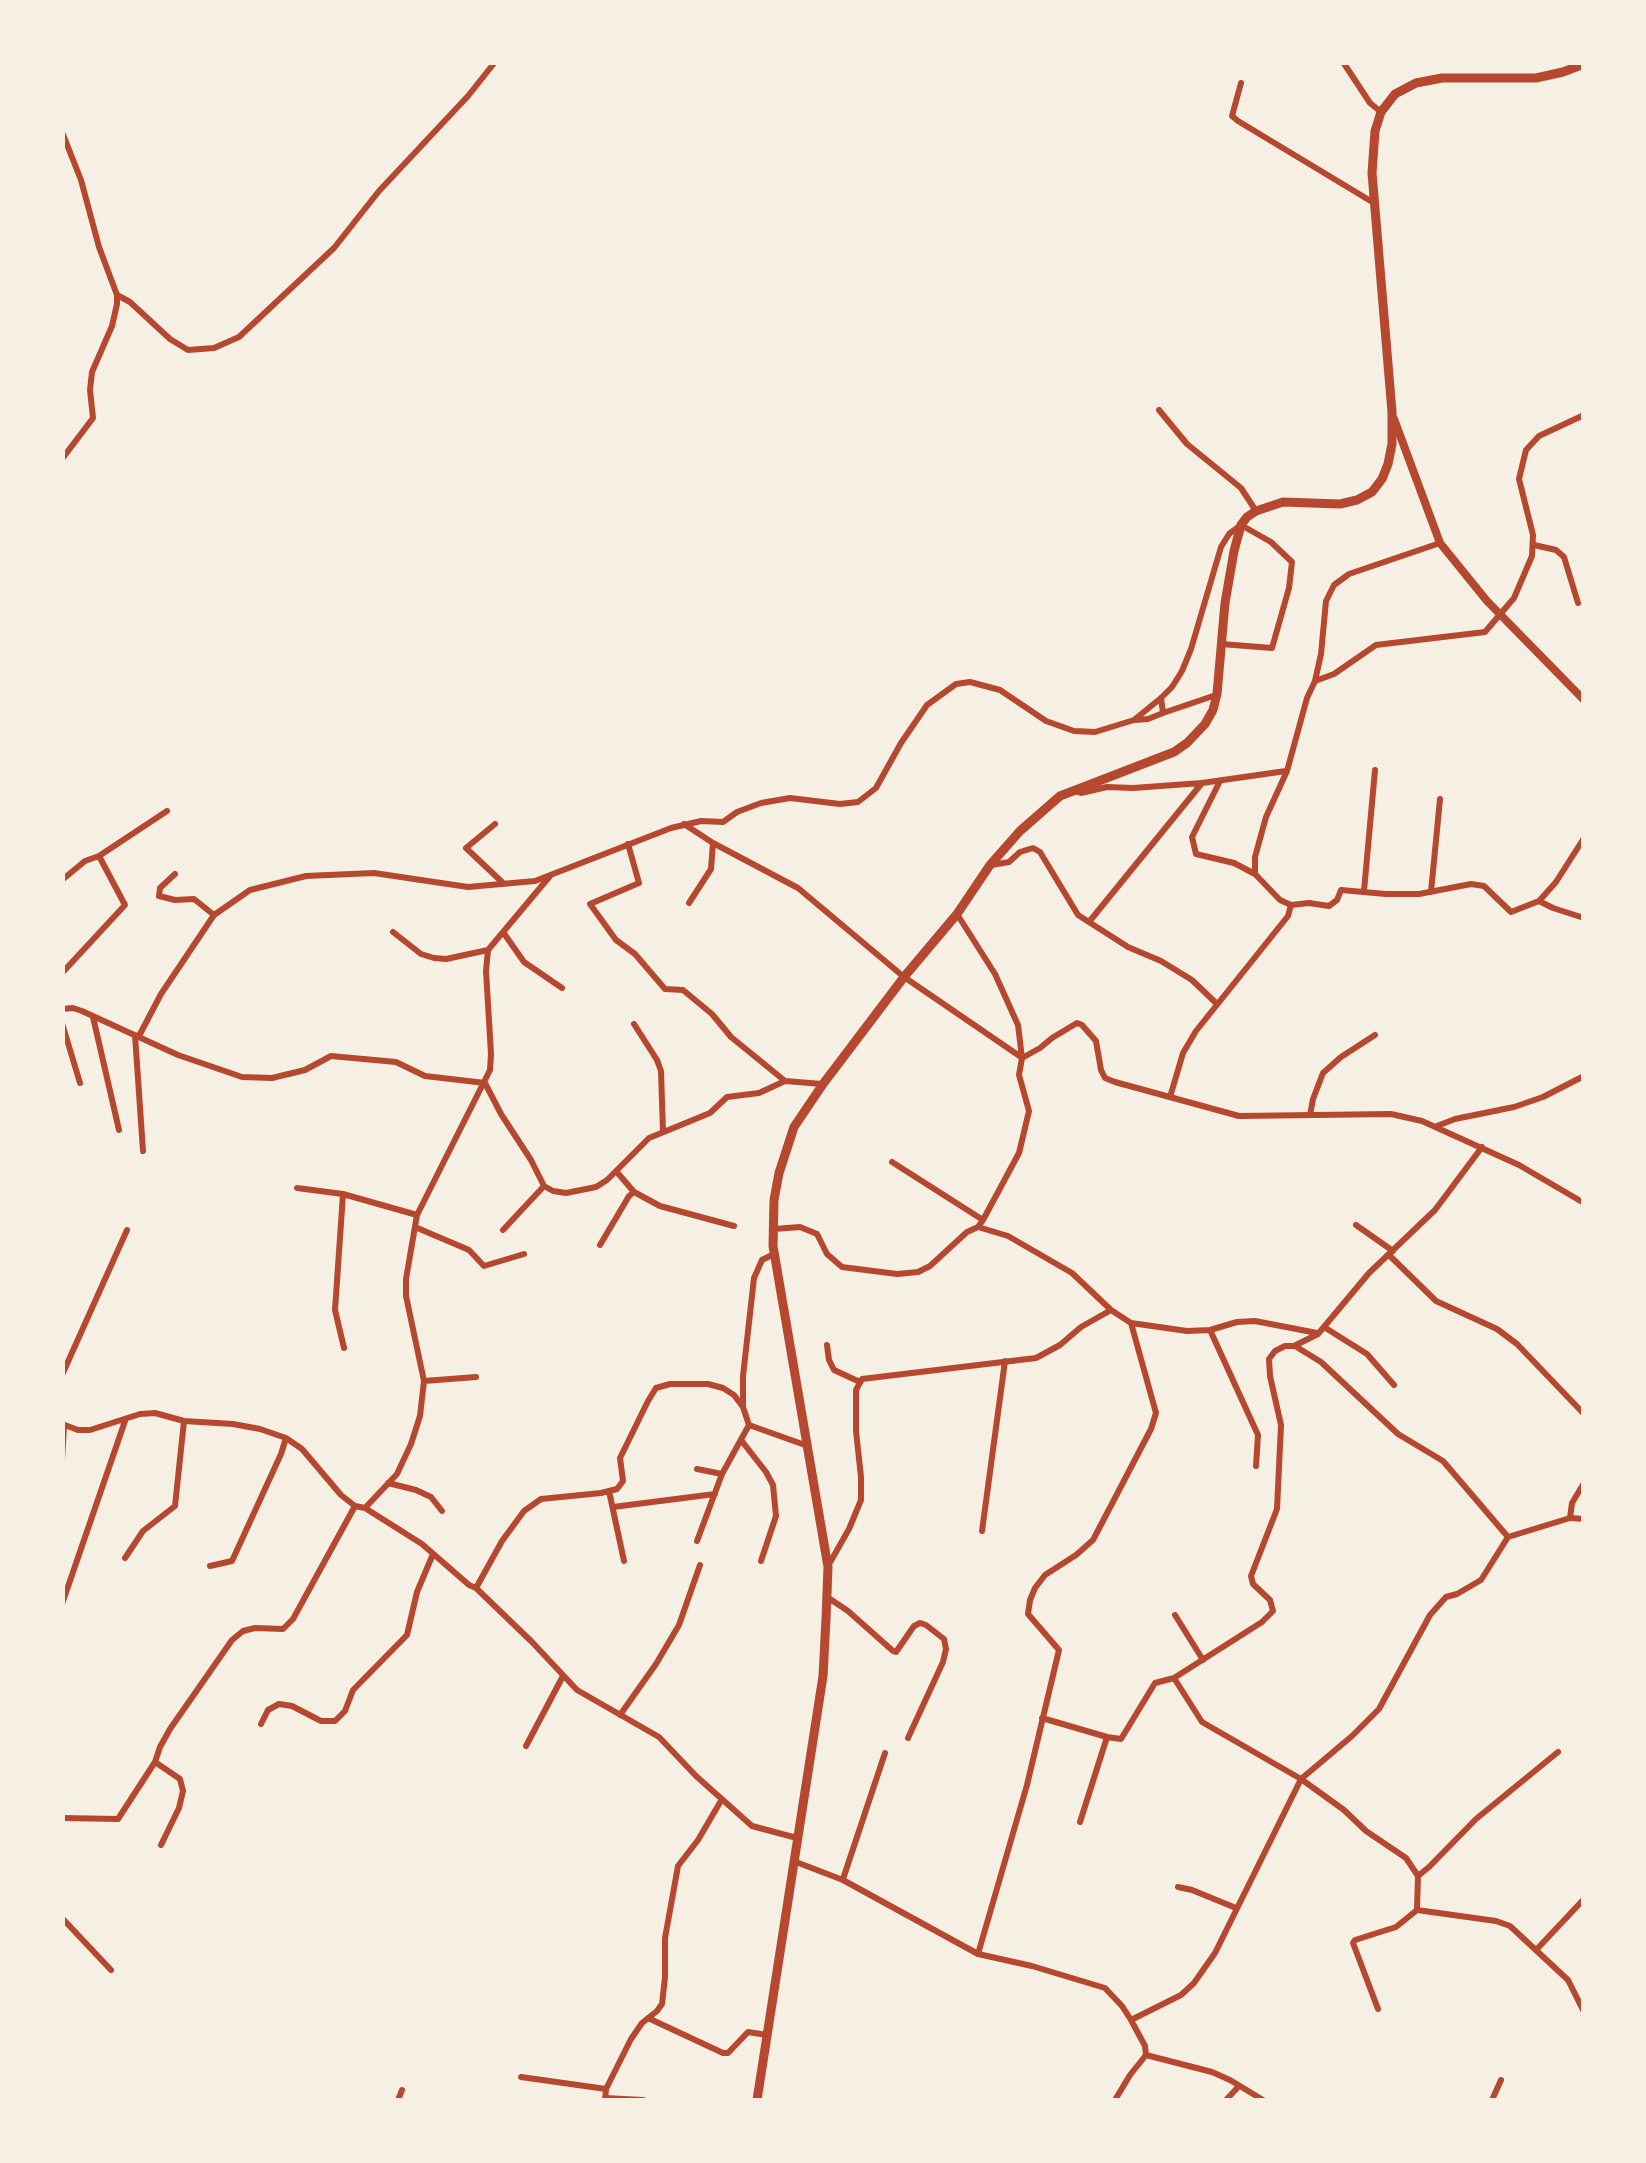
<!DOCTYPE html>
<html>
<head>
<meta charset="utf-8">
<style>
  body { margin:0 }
  #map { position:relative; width:1646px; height:2163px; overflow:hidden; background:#f6efe4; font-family:"Sofia Sans Condensed",sans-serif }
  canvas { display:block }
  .frame { position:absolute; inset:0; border:65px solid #f6efe4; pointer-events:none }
</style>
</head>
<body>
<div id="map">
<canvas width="1646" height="2163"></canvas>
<div class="frame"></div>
</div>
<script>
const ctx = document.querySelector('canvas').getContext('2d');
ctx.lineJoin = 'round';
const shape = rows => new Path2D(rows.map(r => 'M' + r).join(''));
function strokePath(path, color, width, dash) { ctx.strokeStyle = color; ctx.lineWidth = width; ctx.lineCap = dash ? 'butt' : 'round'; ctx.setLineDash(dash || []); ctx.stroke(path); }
const minor = shape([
  [1343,62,1370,103,1381,112],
  [1241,83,1232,116,1238,121,1374,203],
  [62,132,81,180,99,247,117,295,117,304,112,326,92,372,90,390,93,418,62,459],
  [117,295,130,302,170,339,188,350,214,348,239,337,334,248,379,191,468,96,495,62],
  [1159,410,1187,444,1241,488,1256,511],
  [1534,545,1556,550,1564,557,1578,603],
  [1315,681,1334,674,1376,645,1485,632,1514,598,1532,556,1533,535,1519,479,1526,450,1539,436,1584,415],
  [1161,698,1163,713,1216,695],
  [1135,720,1148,719,1163,713],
  [1220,781,1192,837,1196,854,1234,863,1255,874,1280,900,1291,905],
  [1075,791,1081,793,1107,787,1133,788,1202,783,1286,771],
  [495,824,466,848,502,882],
  [684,824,713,843,798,888,904,977,1021,1057],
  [628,844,639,883,590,904,616,940,635,954,665,989,683,990,712,1014,731,1037,785,1081],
  [992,865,1009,862,1020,852,1033,848,1040,852,1078,915,1128,947,1161,961,1192,980,1217,1004],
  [175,874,160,888,159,896,175,900,194,899,214,915],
  [1255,874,1255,857,1266,817,1287,771,1307,698,1315,681,1321,654,1326,601,1334,585,1349,574,1440,543],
  [62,880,85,861,99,856,167,811],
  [1364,891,1375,770],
  [1431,892,1440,799],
  [1539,901,1553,908,1584,918],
  [689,903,711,869,713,843],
  [1291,905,1309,903,1329,906,1337,900,1341,890,1386,894,1419,894,1471,884,1484,886,1511,912,1539,901,1556,882,1584,838],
  [1089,922,1202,783],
  [393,932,421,954,434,958,446,959,488,950],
  [503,932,524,962,562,988],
  [62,973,125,905,99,856],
  [62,1009,73,1008,82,1011,178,1055,242,1077,272,1078,305,1070,331,1056,396,1062,425,1076,485,1083,501,1114,531,1160,544,1186,553,1191,566,1193,596,1187,607,1180,649,1138,710,1113,727,1097,759,1093,785,1081,822,1084],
  [93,1017,119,1130],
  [62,1023,80,1083],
  [634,1024,657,1060,661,1071,663,1132],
  [135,1035,143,1151],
  [139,1036,161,994,214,915,250,890,306,876,374,873,468,887,535,881,671,828,701,821,723,822,737,812,761,803,790,798,840,804,858,802,876,788,901,743,927,705,956,684,970,682,1000,690,1046,721,1074,731,1095,732,1134,720,1161,698,1172,687,1182,671,1191,649,1221,547,1229,534,1241,525,1271,542,1292,562,1289,588,1272,648,1221,644],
  [1022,1058,1040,1048,1052,1038,1077,1023,1082,1025,1096,1041,1101,1070,1105,1078,1115,1082,1239,1116,1391,1114,1422,1121,1519,1165,1584,1203],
  [1170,1097,1183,1053,1196,1031,1288,916,1291,905],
  [1310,1115,1313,1099,1323,1073,1341,1057,1375,1035],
  [1437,1126,1455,1119,1514,1107,1543,1097,1584,1076],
  [892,1162,983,1220],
  [616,1171,634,1192,660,1206,734,1226],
  [297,1188,343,1194,417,1215],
  [343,1194,335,1310,344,1348],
  [1356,1225,1393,1251],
  [415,1227,469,1250,484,1266,524,1254],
  [774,1229,800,1227,817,1234,827,1254,842,1267,897,1274,918,1272,930,1266,967,1232,978,1227,983,1220,1019,1153,1029,1111,1019,1075,1022,1058,1018,1025,995,974,957,914],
  [503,1230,544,1186],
  [600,1245,629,1196,634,1192],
  [1389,1255,1436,1301,1497,1329,1517,1344,1584,1414],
  [1131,1323,1187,1331,1210,1330,1237,1322,1255,1321,1317,1333],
  [1324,1327,1367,1354,1394,1385],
  [1210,1330,1258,1435,1256,1466],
  [827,1345,829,1360,834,1370,860,1382],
  [1295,1346,1321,1362,1398,1434,1443,1461,1508,1537],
  [62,1375,127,1230],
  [424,1381,476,1377],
  [743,1406,743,1376,754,1278,762,1260,774,1254],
  [62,1424,78,1430,90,1430,140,1414,155,1413,184,1421,233,1424,260,1429,286,1438,302,1449,341,1495,355,1506,365,1508,422,1544,469,1585,476,1588,532,1642,577,1690,659,1737,696,1776,752,1826,797,1838],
  [749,1425,805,1445],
  [741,1440,766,1472,773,1485,776,1516,761,1561],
  [62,1461,64,1426],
  [697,1469,722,1474],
  [388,1483,416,1490,431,1497,442,1511],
  [609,1491,624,1561],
  [613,1507,715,1494],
  [365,1508,397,1474,411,1444,420,1416,424,1381,406,1296,406,1279,417,1215,490,1070,491,1054,486,971,488,950,550,876],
  [1570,1518,1572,1503,1584,1483],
  [982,1531,1005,1361],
  [697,1541,722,1474,749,1425],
  [125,1558,143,1531,175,1506,184,1421],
  [210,1566,232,1561,281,1454,286,1438],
  [828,1566,849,1529,861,1500,861,1477,856,1431,856,1390,862,1379,1036,1358,1060,1345,1081,1327,1111,1310],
  [476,1588,502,1541,524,1511,541,1499,601,1493,617,1489,623,1481,620,1458,648,1401,656,1388,670,1384,708,1384,723,1388,734,1395,743,1407,749,1425],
  [827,1597,848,1611,893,1651,896,1652,914,1626,920,1623,926,1625,944,1639,946,1649,943,1662,908,1738],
  [62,1604,125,1421],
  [1175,1615,1203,1660],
  [1174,1678,1202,1722,1301,1779,1344,1810,1366,1831,1406,1858,1418,1876,1417,1910,1496,1921,1510,1926,1568,1980,1584,2012],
  [620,1715,656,1664,679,1625,700,1565],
  [1042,1718,1107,1737,1121,1739,1155,1683,1174,1678,1262,1622,1273,1611,1270,1600,1253,1584,1251,1576,1277,1509,1281,1425,1270,1376,1269,1359,1275,1351,1285,1346,1294,1346,1318,1334,1369,1273,1435,1210,1482,1147],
  [261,1724,268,1710,279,1704,292,1706,321,1721,335,1721,345,1711,353,1690,407,1635,417,1592,433,1554],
  [526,1746,563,1676],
  [155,1762,180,1779,183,1791,179,1808,161,1845],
  [62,1818,118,1819,155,1762,160,1747,170,1729,232,1640,243,1631,255,1628,283,1629,293,1619,355,1506],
  [1080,1822,1107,1737],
  [796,1862,843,1880,978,1954,1032,1966,1105,1988,1122,2006,1131,2020,1145,2046,1146,2055],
  [1418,1876,1429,1867,1476,1819,1558,1752],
  [843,1879,885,1753],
  [1178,1887,1192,1890,1236,1908],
  [62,1918,111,1970],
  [1537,1949,1584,1899],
  [978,1954,1027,1785,1059,1650,1028,1614,1030,1600,1035,1588,1045,1575,1076,1555,1093,1540,1151,1429,1156,1413,1131,1323,1111,1310,1072,1273,1008,1236,978,1227],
  [1378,2009,1353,1943,1355,1940,1396,1927,1417,1910],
  [648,2018,723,2053,728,2053,748,2032,767,2035],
  [1131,2020,1181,1995,1194,1983,1215,1953,1301,1779,1352,1736,1379,1709,1430,1615,1446,1597,1457,1594,1481,1580,1508,1537,1570,1518,1584,1519],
  [1146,2055,1212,2072,1230,2080,1263,2100],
  [521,2077,606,2089],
  [605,2098,643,2100],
  [398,2100,402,2090],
  [605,2100,606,2089,631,2039,642,2023,657,2011,662,2004,665,1977,665,1938,678,1866,698,1840,722,1799],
  [1115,2100,1130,2075,1146,2055],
  [1226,2100,1239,2086],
  [1492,2100,1501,2080]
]);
const tertiary = shape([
  [1394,419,1440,543,1487,601,1584,700]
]);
const secondary = shape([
  [757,2100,823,1676,826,1619,828,1567,773,1246,774,1200,779,1173,794,1127,823,1084,904,977,957,914,990,865,1020,831,1060,796,1174,752,1187,743,1205,724,1213,710,1217,694,1225,603,1234,551,1241,525,1247,517,1256,511,1283,502,1340,504,1357,500,1372,492,1382,479,1388,464,1392,444,1392,412,1372,173,1375,131,1381,112,1395,94,1416,83,1442,78,1536,78,1563,72,1584,64]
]);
strokePath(minor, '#b5482f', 6);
strokePath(tertiary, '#b5482f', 8);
strokePath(secondary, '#b5482f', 9);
</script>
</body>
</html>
